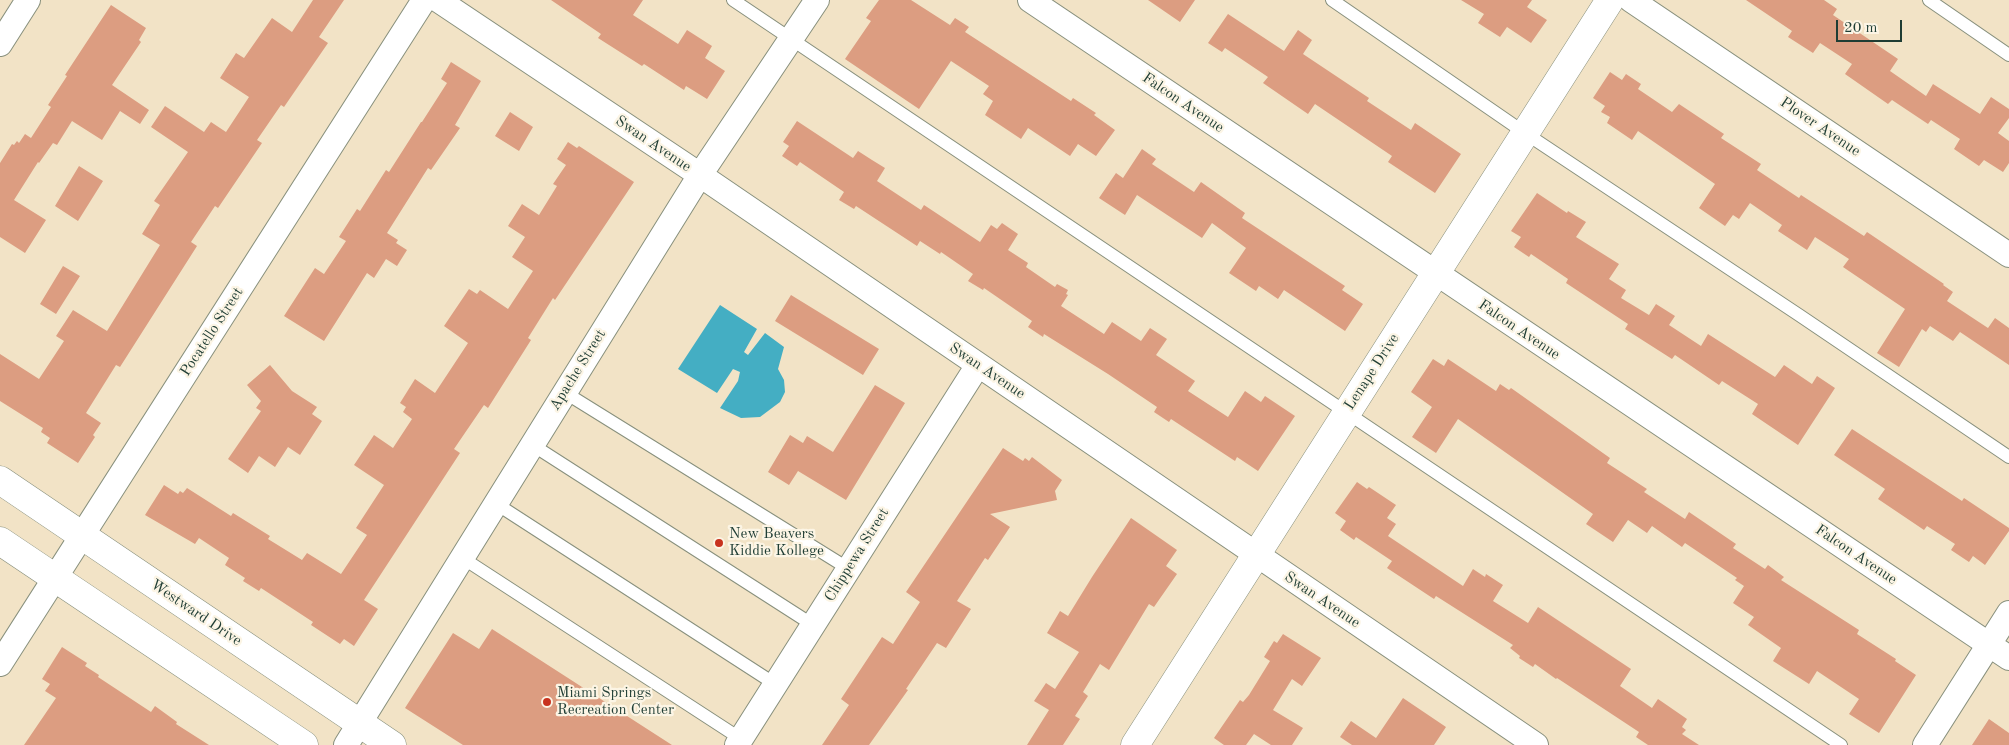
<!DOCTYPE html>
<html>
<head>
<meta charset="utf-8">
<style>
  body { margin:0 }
  #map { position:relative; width:2009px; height:745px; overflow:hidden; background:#f2e3c6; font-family:"Old Standard TT",serif }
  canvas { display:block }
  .scale { position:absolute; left:1836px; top:20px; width:66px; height:22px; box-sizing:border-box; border:2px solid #1f3d34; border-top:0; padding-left:6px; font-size:15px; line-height:18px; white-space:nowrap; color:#1f3d34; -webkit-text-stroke:4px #fcf5e5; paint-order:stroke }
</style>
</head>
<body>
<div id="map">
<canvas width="2009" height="745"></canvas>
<div class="scale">20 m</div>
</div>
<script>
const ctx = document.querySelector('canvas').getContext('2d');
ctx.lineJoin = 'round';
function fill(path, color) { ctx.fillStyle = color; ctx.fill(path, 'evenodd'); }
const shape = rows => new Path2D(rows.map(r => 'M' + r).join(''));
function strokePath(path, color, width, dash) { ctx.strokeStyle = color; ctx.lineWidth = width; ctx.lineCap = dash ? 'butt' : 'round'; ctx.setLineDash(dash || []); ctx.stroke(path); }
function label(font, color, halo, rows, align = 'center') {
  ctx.font = font + ' "Old Standard TT",serif'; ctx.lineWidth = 4.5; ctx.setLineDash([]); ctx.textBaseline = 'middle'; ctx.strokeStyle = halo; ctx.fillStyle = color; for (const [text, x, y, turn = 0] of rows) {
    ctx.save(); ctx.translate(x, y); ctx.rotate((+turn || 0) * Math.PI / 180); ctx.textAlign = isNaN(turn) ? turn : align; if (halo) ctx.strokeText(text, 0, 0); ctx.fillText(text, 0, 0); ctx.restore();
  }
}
const water = shape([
  [720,305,757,329,744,352,748,355,765,333,784,347,778,369,784,380,785,392,780,402,760,417,741,418,720,408,738,381,740,372,733,369,717,393,678,369]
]);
const building = shape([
  [313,0,344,0,319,37,328,43,284,107,281,105,257,140,262,143,218,208,215,206,191,242,197,246,120,367,116,365,86,413,101,423,93,435,95,437,78,463,47,443,50,438,41,432,43,428,0,401,0,354,39,379,64,341,56,336,73,310,107,331,160,245,142,234,160,205,154,201,188,152,151,127,165,106,204,132,211,122,226,132,249,97,220,78,236,53,244,58,272,18,292,32],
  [551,0,643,0,633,15,678,44,687,30,712,46,705,58,725,71,707,99,686,86,684,90,644,64,642,66,598,38,601,34],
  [879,0,911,0,950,25,955,18,969,27,965,32,1071,101,1073,98,1096,113,1094,115,1115,130,1096,156,1078,144,1070,156,1028,128,1021,139,985,115,993,101,983,94,989,86,951,61,919,109,845,59,871,21,866,18],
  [1148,0,1195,0,1180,22],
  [1461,0,1532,0,1527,7,1547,20,1531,43,1507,27,1500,37,1478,23,1484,14],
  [1746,0,1824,0,1837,9,1833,15,1898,59,1890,71,1926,96,1933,84,1980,114,1991,97,2009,109,2009,118,1998,133,2009,141,2009,163,2003,172,1984,160,1979,166,1954,149,1960,139,1931,120,1928,124,1892,100,1888,104,1845,74,1852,64,1820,43,1813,53,1788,37,1792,31],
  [111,5,146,28,139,40,141,42,112,85,149,110,140,124,120,111,102,140,72,121,57,145,53,143,39,163,38,162,14,200,46,220,25,253,0,237,0,163,12,144,14,145,17,141,19,143,25,134,31,138,51,107,48,105,67,76,65,75],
  [1228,14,1284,51,1298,30,1312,40,1303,54,1369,98,1367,101,1411,130,1415,123,1461,154,1435,193,1388,162,1392,156,1315,104,1308,114,1263,83,1268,77,1225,48,1222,52,1208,43],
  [451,62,481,81,455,125,460,128,431,170,428,168,387,233,398,240,396,243,407,250,397,266,386,259,374,278,367,273,324,341,284,316,315,268,324,274,346,241,339,237,357,209,360,211,386,170,389,172,421,122,422,122,447,83,441,79],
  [1610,72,1622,80,1626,74,1641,84,1638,89,1672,112,1679,104,1724,134,1721,138,1761,164,1757,170,1799,198,1801,195,1864,236,1867,232,1944,284,1943,285,1953,292,1947,301,1988,328,1995,318,2009,328,2009,365,1960,332,1953,341,1930,326,1926,332,1922,329,1899,367,1877,353,1905,309,1843,267,1849,259,1815,237,1807,250,1778,231,1782,225,1750,203,1739,219,1733,215,1725,226,1699,208,1715,184,1638,131,1632,140,1607,123,1610,117,1601,112,1605,106,1593,98],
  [510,112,533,127,519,151,495,136],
  [797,121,853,158,858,151,872,160,885,168,877,181,921,210,924,205,980,242,991,225,997,229,1002,223,1018,234,1008,250,1028,263,1026,267,1055,287,1057,284,1068,290,1066,294,1068,295,1061,306,1104,334,1112,322,1141,341,1150,328,1167,339,1156,355,1195,381,1188,391,1228,417,1245,391,1261,402,1265,396,1295,416,1258,471,1237,457,1235,461,1171,419,1169,422,1154,412,1157,407,1108,374,1044,334,1043,337,1028,327,1032,321,984,288,983,290,968,281,973,274,941,252,940,254,920,241,917,246,856,206,854,209,839,200,844,192,800,162,797,166,782,156,789,146,783,142],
  [568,142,577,148,579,146,634,182,555,300,553,298,528,338,531,340,488,408,484,405,454,449,460,453,364,600,378,609,354,646,344,639,340,644,311,625,313,622,261,588,259,591,243,581,245,578,225,565,229,558,199,538,195,544,145,515,164,485,178,494,180,491,183,493,187,488,231,516,233,513,270,536,268,539,302,560,307,553,341,574,367,535,356,528,384,485,354,465,374,435,393,448,412,419,403,412,406,407,400,403,415,379,435,393,468,343,444,326,469,289,477,294,480,290,508,309,533,271,512,257,525,237,508,226,522,204,539,215,557,186,553,184,566,165,557,159],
  [1142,149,1156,159,1152,164,1194,192,1201,182,1245,213,1242,218,1345,286,1342,290,1363,304,1345,331,1284,290,1278,299,1259,286,1256,291,1229,273,1246,248,1212,223,1202,238,1137,195,1125,215,1099,198,1116,173,1123,178],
  [79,166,103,181,78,221,55,206],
  [1537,193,1567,213,1568,211,1586,222,1576,237,1619,264,1609,279,1626,290,1621,298,1649,315,1656,304,1675,316,1669,325,1701,346,1708,334,1775,377,1784,365,1812,384,1817,376,1835,388,1798,445,1752,414,1758,404,1722,381,1719,385,1675,355,1672,359,1625,329,1628,324,1566,283,1568,279,1531,254,1529,257,1514,247,1521,237,1511,231],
  [63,266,80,276,56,314,40,304],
  [791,295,879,349,863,375,775,321],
  [1433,359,1444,366,1448,359,1496,391,1500,384,1509,390,1511,388,1610,458,1607,463,1647,489,1644,492,1685,519,1689,512,1736,544,1733,548,1765,569,1768,565,1784,577,1781,580,1859,630,1857,634,1896,659,1895,661,1916,675,1879,733,1849,714,1859,699,1817,671,1809,684,1773,661,1781,648,1748,625,1754,617,1733,603,1744,586,1735,580,1737,578,1685,543,1682,547,1652,526,1647,533,1628,520,1613,542,1586,524,1593,514,1458,419,1436,453,1412,437,1432,407,1411,392],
  [270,365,292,391,317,407,312,414,322,421,300,455,288,447,275,467,259,456,248,473,228,459,261,411,256,408,261,401,247,385],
  [875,385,905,403,846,500,798,471,789,485,768,472,790,435,803,443,807,436,833,452],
  [1852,429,1962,501,1964,498,2009,528,2009,531,1985,565,1973,556,1969,562,1951,550,1955,544,1927,526,1924,530,1878,499,1885,489,1834,455],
  [1003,448,1023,461,1025,458,1029,461,1032,457,1062,480,1055,491,1057,500,990,514,1010,527,988,560,985,558,957,601,971,609,946,648,937,643,906,689,908,690,869,745,822,745,849,705,841,699,882,637,893,644,920,602,906,592],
  [1357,482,1367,489,1369,487,1396,505,1387,518,1396,524,1388,536,1463,586,1473,569,1485,577,1486,574,1503,585,1493,601,1528,623,1538,607,1631,669,1620,686,1652,708,1658,699,1687,719,1682,727,1686,730,1682,734,1699,745,1648,745,1636,737,1639,732,1557,678,1556,679,1535,664,1533,667,1519,658,1520,656,1510,648,1513,645,1436,596,1434,599,1387,568,1392,561,1356,537,1354,540,1340,530,1346,521,1335,513],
  [1131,518,1177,550,1166,566,1177,574,1154,607,1149,604,1109,670,1100,664,1083,692,1088,696,1075,716,1080,719,1063,745,1027,745,1049,710,1034,701,1046,683,1055,689,1079,652,1047,633,1060,611,1068,616,1092,577],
  [492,629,672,745,463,745,405,708,453,633,479,649],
  [1283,634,1321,658,1302,686,1292,679,1273,710,1303,728,1292,745,1271,745,1254,734,1246,745,1224,745,1214,738,1240,700,1243,702,1249,695,1270,661,1264,657,1274,641,1277,643],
  [62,647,87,663,85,666,99,675,98,677,151,712,155,706,177,722,176,724,209,745,24,745,56,698,45,691,50,684,42,679],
  [1403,698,1446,727,1434,745,1352,745,1340,737,1351,721,1376,738],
  [1989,719,2009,733,2009,745,1972,745]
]);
const service = shape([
  [733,0,1841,745],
  [1332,0,1525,133,1799,315,2009,457],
  [1929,0,2009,55],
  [564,392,849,569],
  [531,444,813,625],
  [495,503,775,684],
  [461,557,741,739]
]);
const minor = shape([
  [438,0,700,175,1536,745],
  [1030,0,2009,658],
  [1631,0,2009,255],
  [0,44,28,0],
  [0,664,424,0],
  [346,745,700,175,817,0],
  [737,745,978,365],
  [1925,745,2009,613]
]);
const tertiary = shape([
  [0,480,392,745],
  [0,541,304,745],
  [1135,745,1610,0]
]);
const markers = [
  [719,543,5,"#c8321e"],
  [547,702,5,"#c8321e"]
];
const streetNames = [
  ["Falcon Avenue",1183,103,34],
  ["Plover Avenue",1820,127,34],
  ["Swan Avenue",653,144,34],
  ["Falcon Avenue",1519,330,34],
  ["Pocatello Street",212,332,-57],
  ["Apache Street",578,370,-58],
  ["Swan Avenue",987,371,34],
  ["Lenape Drive",1372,372,-57],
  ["Chippewa Street",857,555,-58],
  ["Falcon Avenue",1856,555,34],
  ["Swan Avenue",1322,600,34],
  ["Westward Drive",196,613,34]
];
const poiNames = [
  ["New Beavers",729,534],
  ["Kiddie Kollege",729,551],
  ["Miami Springs",557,693],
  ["Recreation Center",557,710]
];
fill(water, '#44aec3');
fill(building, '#dc9d81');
strokePath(service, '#88907d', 14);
strokePath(minor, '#88907d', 26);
strokePath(tertiary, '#88907d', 29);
strokePath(service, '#fff', 12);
strokePath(minor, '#fff', 24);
strokePath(tertiary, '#fff', 28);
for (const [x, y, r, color] of markers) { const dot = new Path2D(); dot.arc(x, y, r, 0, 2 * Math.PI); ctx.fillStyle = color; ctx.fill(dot); strokePath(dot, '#fcf5e5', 2); }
label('15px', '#1f3d34', '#fcf5e5', streetNames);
label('15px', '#1f3d34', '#fcf5e5', poiNames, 'left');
</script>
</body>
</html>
